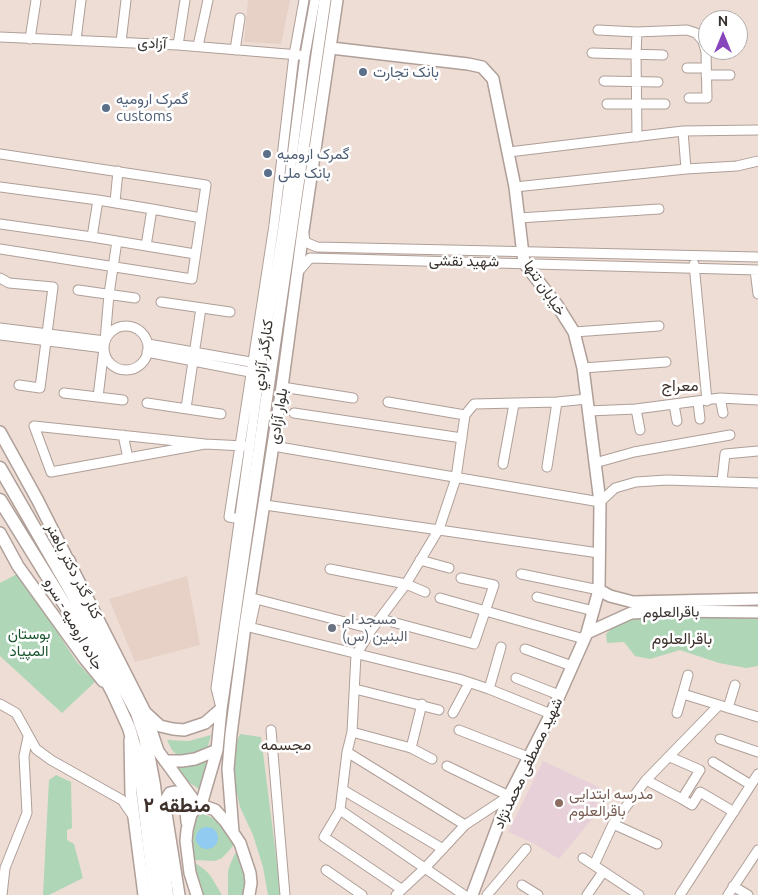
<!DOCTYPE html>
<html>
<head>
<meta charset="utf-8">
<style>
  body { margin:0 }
  #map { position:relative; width:758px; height:895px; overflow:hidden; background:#eeddd5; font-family:Ubuntu,sans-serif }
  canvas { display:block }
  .north { position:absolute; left:698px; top:10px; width:50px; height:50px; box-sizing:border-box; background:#fff; border:1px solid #afadac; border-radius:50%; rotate:0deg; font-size:14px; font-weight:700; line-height:20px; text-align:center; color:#38322f }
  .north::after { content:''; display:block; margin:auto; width:18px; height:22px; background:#8746bb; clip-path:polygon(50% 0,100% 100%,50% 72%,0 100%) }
</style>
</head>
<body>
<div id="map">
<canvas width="758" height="895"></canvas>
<div class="north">N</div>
</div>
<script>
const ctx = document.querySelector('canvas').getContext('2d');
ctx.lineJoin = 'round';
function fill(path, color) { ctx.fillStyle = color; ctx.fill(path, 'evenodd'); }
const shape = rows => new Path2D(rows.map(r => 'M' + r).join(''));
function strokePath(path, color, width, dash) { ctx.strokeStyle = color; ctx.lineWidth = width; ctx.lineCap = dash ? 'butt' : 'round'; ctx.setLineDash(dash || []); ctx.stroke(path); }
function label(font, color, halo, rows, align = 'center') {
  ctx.font = font + ' Ubuntu,Vazirmatn,sans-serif'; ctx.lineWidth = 5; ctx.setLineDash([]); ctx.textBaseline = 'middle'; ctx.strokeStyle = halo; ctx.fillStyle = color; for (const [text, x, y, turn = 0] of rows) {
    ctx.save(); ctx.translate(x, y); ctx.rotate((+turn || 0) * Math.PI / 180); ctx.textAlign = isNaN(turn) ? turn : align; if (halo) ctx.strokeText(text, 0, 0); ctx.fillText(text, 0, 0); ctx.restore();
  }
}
const built = shape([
  [248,0,290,0,281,44,244,42],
  [187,576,200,645,135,662,109,599]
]);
const education = shape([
  [543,761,601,788,593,818,559,859,531,842,508,832]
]);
const green = shape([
  [19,573,76,661,95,682,62,713,0,656,0,583],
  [758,616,758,666,746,668,719,663,680,650,650,659,635,656,624,642,607,643,606,634,614,626,629,620,645,617],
  [240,734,261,737,281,895,268,895,263,867,253,835,240,807,231,770,233,751],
  [211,735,208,746,201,754,190,756,177,755,172,750,167,740,189,741],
  [206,762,205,775,199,789,187,781,178,769,190,763],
  [56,775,71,782,72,828,67,830,67,840,74,844,83,878,49,895,43,895,49,780],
  [203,814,213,818,223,825,234,845,222,858,215,861,193,860,191,848,192,824,198,816],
  [237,850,246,880,245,895,228,895,228,871,231,862],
  [195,863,204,869,210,875,222,895,202,895,196,874]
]);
const water = shape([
  '196 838a11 11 0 1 1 22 0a11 11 0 1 1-22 0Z'
]);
const minor = shape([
  [598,30,637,32,687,30,696,33,703,41,706,52,707,98,689,98],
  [637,32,636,54,637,137],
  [0,37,178,45,299,55],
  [30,39,36,0],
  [76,40,81,0],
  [121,42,126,0],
  [178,45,185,0],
  [198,46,208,0],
  [235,50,240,18],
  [592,53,663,55],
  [687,68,706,68],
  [706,75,730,75],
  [604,81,658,82],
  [607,104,665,104],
  [683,131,686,169],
  [509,152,683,131,758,130],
  [0,154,206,185,192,279,0,249],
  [0,187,98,200],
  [515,187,686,169,737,166,758,161],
  [115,202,118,171],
  [152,209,201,218],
  [519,218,659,209],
  [0,224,92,237],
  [304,234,305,242,317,247,758,257],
  [146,246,152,209,98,200,92,237,195,254],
  [694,264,707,401],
  [755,270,758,294],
  [298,272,310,258,758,270],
  [0,278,9,283,53,287,40,388,19,385],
  [78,290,135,298],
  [161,302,230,312],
  '104 348a22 22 0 1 1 44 0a22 22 0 1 1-44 0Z',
  [0,328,105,341,109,294,117,241],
  [574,332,659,326],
  [0,335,104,348,98,397],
  [148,344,256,363],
  [147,352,255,373],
  [583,368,666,362],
  [282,387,353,398],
  [64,393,123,400],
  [720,398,723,413],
  [388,402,465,415],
  [698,402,700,419],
  [147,403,221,414],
  [674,405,677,421],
  [186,408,201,308],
  [636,409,640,430],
  [588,411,636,409,720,398,758,400],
  [294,413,462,438],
  [123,435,128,458],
  [205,444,51,472,34,426,205,444,244,446],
  [273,446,600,502,615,488,636,482,667,480,758,483],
  [595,463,634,452,730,435],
  [503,464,514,404],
  [547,467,557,402],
  [722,481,725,454,758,451],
  [265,505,599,553],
  [240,519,229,517,274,225,294,55,304,0],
  [420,560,449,568],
  [330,569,406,584,425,592],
  [521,574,599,590],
  [537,597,594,611],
  [440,598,584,639],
  [381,619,474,644,494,585,461,578],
  [245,626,459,679,489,689,551,714],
  [250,627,256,599,372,629],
  [525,649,572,666],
  [356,655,372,629,406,584,439,529,456,478,465,415,474,404,557,402,587,399],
  [356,655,352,732,347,752,340,810,324,837,401,889],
  [516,678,559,695],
  [355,689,439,710],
  [489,689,501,647],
  [683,694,758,717],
  [0,704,16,713,36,749,51,760,122,800,133,816],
  [220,704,216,688,261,364,283,228,305,55,315,0],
  [728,708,735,685],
  [453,713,469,683],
  [677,713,688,675],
  [271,730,285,895],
  [459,730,528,757],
  [352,732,411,748,432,759],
  [720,739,758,752],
  [411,748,422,704],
  [347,752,465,825],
  [713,762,751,785],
  [447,766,509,796],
  [646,780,682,799,700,770,670,757],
  [343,790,443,849],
  [682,799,692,805,700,792,734,812],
  [340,810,464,895],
  [613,824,657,844],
  [583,858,639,895],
  [594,865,613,824,646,780,719,705],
  [326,870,362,895],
  [522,885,538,895],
  [733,886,748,895],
  [2,895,5,868,27,813,24,756,28,737],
  [396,895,424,869,465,825,509,796],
  [487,895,526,849],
  [587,895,603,872],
  [680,895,758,774],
  [728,895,758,850]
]);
const major = shape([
  [331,48,468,64,482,67,493,79,515,187,524,263,557,305,574,332,583,368,600,502,599,590,587,633,551,714,509,796,472,895],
  [0,432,37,499,145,712,158,751,198,806],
  [0,533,18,566,85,659,103,681],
  [599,590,610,596,633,602,758,599],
  [587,633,631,613,669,611,758,612],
  [147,714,160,726,173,729,184,730,205,723,221,709],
  [130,740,131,794,144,895],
  [165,761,182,761,195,759,217,750],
  [201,805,217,750,221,709,325,0],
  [233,832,228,769,231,734,245,626,282,387,303,231,337,0],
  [179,895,165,807,165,801,170,793,174,792,179,793,183,795,185,799,187,822],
  [197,895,190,873,186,841,187,830,191,814,198,806,201,805,215,810,225,821,240,843,250,873,251,883,249,895]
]);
const highway = shape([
  [0,468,83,612,137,713,145,737,154,785,167,895],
  [0,500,73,618,113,693,129,728,136,752,142,786,155,895],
  [69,561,78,595]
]);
const markers = [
  [363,72,5,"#5c6f8a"],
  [106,108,5,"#5c6f8a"],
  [267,154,5,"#5c6f8a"],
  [268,173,5,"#5c6f8a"],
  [332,628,5,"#6b7280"],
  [559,803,5,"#8d6e63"]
];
const streetNames = [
  ["آزادی",152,43,3],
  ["شهید نقشی",464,261,1],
  ["خیابان تنها",545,288,56],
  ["کنارگذر آزادي",263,355,-82],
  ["بلوار آزادی",278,416,-81],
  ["کنار گذر دکتر باهنر",74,571,63],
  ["باقرالعلوم",671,612,-1],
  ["جاده ارومیه - سرو",74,624,60],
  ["شهید مصطفی محمدنژاد",528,763,-65]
];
const serviceNames = [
  ["بانک تجارت",373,72],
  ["گمرک ارومیه",116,99],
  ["customs",116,116],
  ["گمرک ارومیه",277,154],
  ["بانک ملى",278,173]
];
const worshipNames = [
  ["مسجد ام",342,619],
  ["البنین (س)",342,636]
];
const parkNames = [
  ["بوستان",29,634],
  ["المپیاد",29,651]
];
const educationNames = [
  ["مدرسه ابتدایی",569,794],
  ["باقرالعلوم",569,811]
];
const neighbourhoodNames = [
  ["معراج",680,386],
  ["باقرالعلوم",682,639],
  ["مجسمه",286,745]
];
const districtNames = [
  ["منطقه ۲",177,805]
];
fill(built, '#e7d0c5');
fill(education, '#e8d0d9');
fill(green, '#aed6b7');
fill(water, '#92cbf1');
strokePath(minor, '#af9f98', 11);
strokePath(major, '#af9f98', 14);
strokePath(highway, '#af9f98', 15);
strokePath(minor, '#fff', 9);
strokePath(major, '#fff', 11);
strokePath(highway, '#fff', 12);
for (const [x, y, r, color] of markers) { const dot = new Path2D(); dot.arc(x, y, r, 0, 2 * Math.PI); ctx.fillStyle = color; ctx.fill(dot); strokePath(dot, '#fff', 2); }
label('15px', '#38322f', '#fff', streetNames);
label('15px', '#4e5e75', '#fff', serviceNames, 'left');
label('15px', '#5b616d', '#fff', worshipNames, 'left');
label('15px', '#1b5630', '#fff', parkNames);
label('15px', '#785e54', '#fff', educationNames, 'left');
label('16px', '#3f322c', '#fff', neighbourhoodNames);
label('bold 20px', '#3f322c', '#fff', districtNames);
</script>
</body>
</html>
